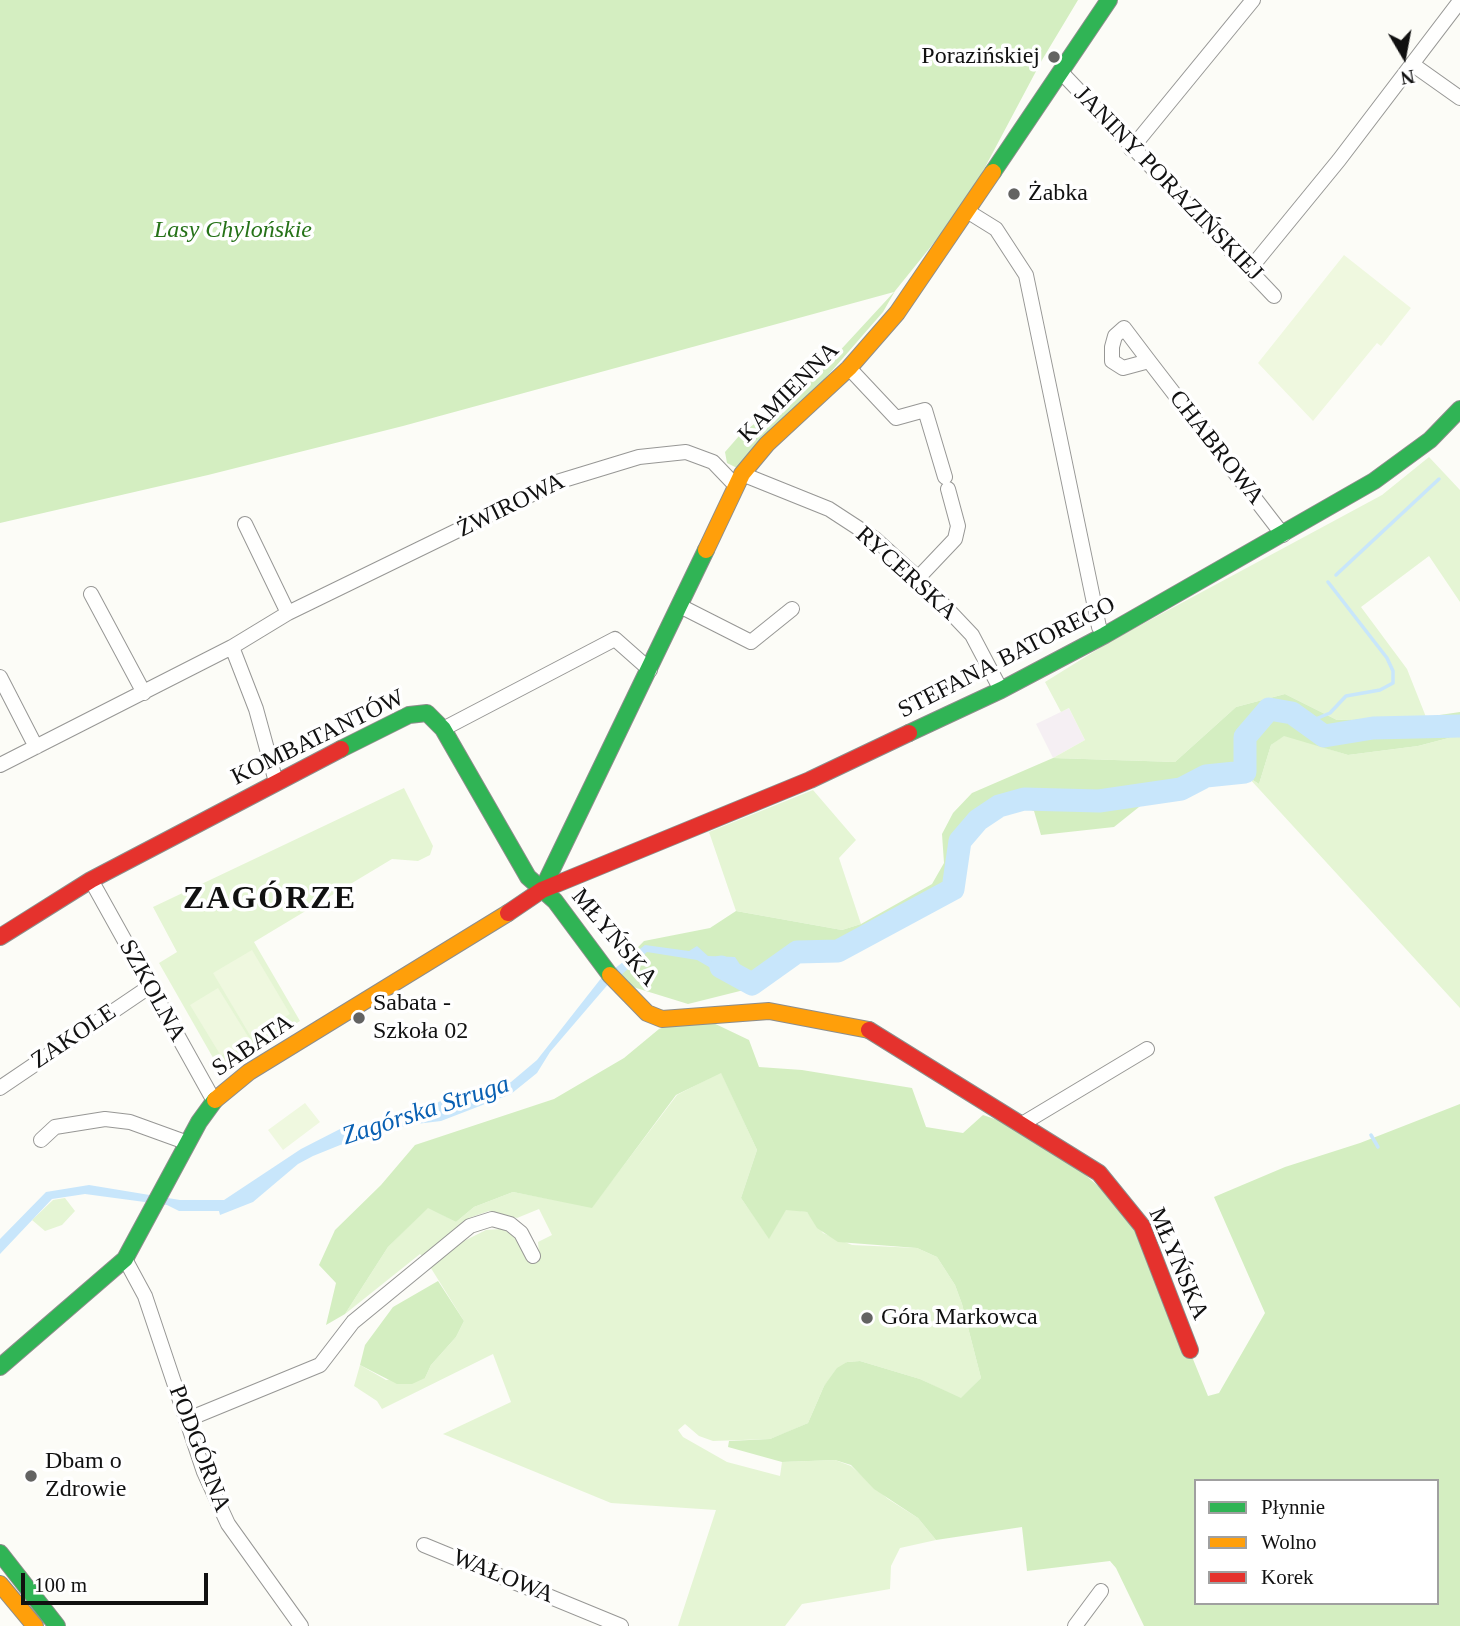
<!DOCTYPE html>
<html>
<head>
<meta charset="utf-8">
<style>
  body { margin:0 }
  #map { position:relative; width:1460px; height:1626px; overflow:hidden; background:#fcfcf7; font-family:Georgia,serif }
  canvas { display:block }
  .legend { position:absolute; left:1194px; top:1479px; width:245px; height:126px; box-sizing:border-box; background:#fff; border:2px solid #a0a0a0; margin:0; padding:9px 12px; list-style:none; font-size:21px; color:#111 }
  .legend li { display:flex; align-items:center; gap:14px; height:35px }
  .legend b { width:35px; border:2px solid #a0a0a0 }
  .north { position:absolute; left:1369px; top:21px; width:70px; height:70px; -webkit-text-stroke:5px #fff; paint-order:stroke; rotate:170deg; font-size:19px; font-weight:700; line-height:28px; text-align:center; color:#111 }
  .north::after { content:''; display:block; margin:auto; width:24px; height:32px; background:#111; clip-path:polygon(50% 0,100% 100%,50% 72%,0 100%) }
  .scale { position:absolute; left:21px; top:1573px; width:187px; height:32px; box-sizing:border-box; border:4px solid #111; border-top:0; padding-left:9px; font-size:21px; line-height:24px; white-space:nowrap; color:#111; -webkit-text-stroke:5px #fff; paint-order:stroke }
</style>
</head>
<body>
<div id="map">
<canvas width="1460" height="1626"></canvas>
<ul class="legend">
<li><b style="height:9px;background:#30b455"></b>Płynnie</li>
<li><b style="height:9px;background:#ff9f0a"></b>Wolno</li>
<li><b style="height:9px;background:#e5322d"></b>Korek</li>
</ul>
<div class="north">N</div>
<div class="scale">100 m</div>
</div>
<script>
const ctx = document.querySelector('canvas').getContext('2d');
ctx.lineJoin = 'round';
function fill(path, color) { ctx.fillStyle = color; ctx.fill(path, 'evenodd'); }
const shape = rows => new Path2D(rows.map(r => 'M' + r).join(''));
function strokePath(path, color, width, dash) { ctx.strokeStyle = color; ctx.lineWidth = width; ctx.lineCap = dash ? 'butt' : 'round'; ctx.setLineDash(dash || []); ctx.stroke(path); }
function label(font, color, halo, rows, align = 'center') {
  ctx.font = font + ' Georgia,serif'; ctx.lineWidth = 7; ctx.setLineDash([]); ctx.textBaseline = 'middle'; ctx.strokeStyle = halo; ctx.fillStyle = color; for (const [text, x, y, turn = 0] of rows) {
    ctx.save(); ctx.translate(x, y); ctx.rotate((+turn || 0) * Math.PI / 180); ctx.textAlign = isNaN(turn) ? turn : align; if (halo) ctx.strokeText(text, 0, 0); ctx.fillText(text, 0, 0); ctx.restore();
  }
}
const industrial = shape([
  [1069,708,1085,740,1053,758,1036,724]
]);
const green = shape([
  [1429,457,1460,490,1460,602,1429,556,1361,607,1407,669,1426,717,1337,720,1285,694,1236,707,1175,762,1053,758,1085,740,1069,708,1061,712,1045,682,1111,641,1382,495],
  [1284,735,1348,755,1418,746,1460,735,1460,1008,1248,777,1259,784,1271,745],
  [404,788,433,846,430,855,418,861,392,859,254,942,300,1021,220,1070,159,963,177,952,153,907],
  [813,790,856,840,839,858,861,924,842,930,736,911,709,832],
  [721,1072,757,1150,741,1198,769,1238,786,1209,807,1212,823,1233,852,1245,917,1248,937,1257,955,1285,962,1304,981,1378,961,1399,920,1379,860,1361,847,1362,824,1386,808,1423,785,1433,770,1439,713,1441,699,1436,685,1424,678,1430,683,1437,727,1462,780,1476,782,1462,835,1460,851,1466,888,1499,918,1518,936,1540,900,1548,891,1566,890,1589,802,1604,785,1626,678,1626,716,1510,611,1503,443,1434,511,1402,493,1354,382,1409,377,1401,354,1386,360,1365,386,1380,425,1378,431,1365,456,1337,464,1321,429,1265,450,1248,486,1230,501,1229,512,1233,522,1248,539,1254,538,1242,552,1235,539,1209,517,1218,489,1211,469,1218,423,1257,420,1254,345,1314,388,1247,428,1207,456,1222,474,1207,513,1192,592,1207,677,1095],
  [65,1198,75,1211,62,1225,45,1231,32,1220,53,1200]
]);
const forest = shape([
  [0,0,1078,0,1042,60,966,203,895,291,883,312,816,389,739,469,727,463,725,452,739,436,822,370,894,292,403,426,208,475,0,523],
  [1285,694,1337,720,1426,717,1460,712,1460,735,1418,746,1348,755,1284,736,1271,745,1259,784,1248,777,1149,799,1114,827,1041,835,1034,811,1013,804,994,808,962,839,948,891,845,955,775,959,744,990,688,1004,633,987,612,974,644,941,710,928,736,911,842,930,861,924,932,884,944,863,942,834,953,813,972,793,1053,758,1175,762,1236,707],
  [705,1019,749,1040,759,1067,802,1070,912,1088,926,1127,963,1133,983,1115,1018,1127,1060,1153,1136,1219,1208,1396,1219,1393,1265,1313,1214,1197,1285,1167,1360,1143,1460,1104,1460,1626,1144,1626,1116,1568,1110,1561,1027,1571,1022,1527,936,1540,918,1518,874,1489,851,1465,835,1460,782,1462,728,1447,729,1441,770,1439,808,1423,824,1386,837,1368,847,1362,860,1361,920,1379,961,1398,981,1378,962,1304,955,1285,937,1257,917,1248,838,1242,817,1228,807,1212,786,1210,769,1239,741,1198,757,1150,721,1073,676,1095,592,1208,513,1192,474,1207,456,1222,428,1208,388,1247,345,1314,326,1325,336,1283,319,1265,335,1230,381,1185,415,1145,554,1099,624,1058,659,1029,680,1021],
  [1196,1481,1437,1481,1437,1603,1196,1603],
  [438,1281,464,1321,456,1337,431,1365,425,1378,412,1384,397,1384,360,1365,365,1345,393,1307]
]);
const pitch = shape([
  [1344,255,1411,308,1381,346,1377,343,1313,421,1258,363],
  [252,950,290,1014,251,1037,213,973],
  [218,988,249,1038,221,1056,190,1005],
  [305,1103,320,1122,283,1150,268,1130]
]);
const water = shape([
  [645,945,689,951,697,946,708,956,735,957,743,969,740,973,750,979,746,983,737,979,733,981,697,960,647,952,620,976,614,969],
  [606,972,610,982,550,1052,537,1073,511,1094,441,1121,408,1125,386,1134,355,1139,313,1156,298,1164,253,1202,220,1215,219,1211,179,1211,167,1205,85,1194,52,1199,0,1254,0,1239,46,1192,89,1185,180,1200,224,1200,301,1149,342,1128,424,1110,455,1093,511,1082,537,1060]
]);
const stream = shape([
  [1336,575,1439,479],
  [1306,723,1330,713,1346,696,1380,690,1393,683,1393,671,1387,658,1328,582],
  [1371,1135,1378,1147]
]);
const river = shape([
  [721,967,752,984,797,952,838,951,953,889,960,841,978,820,999,806,1024,799,1099,801,1181,789,1206,776,1245,772,1245,737,1269,709,1292,713,1324,736,1373,728,1460,726]
]);
const street = shape([
  [1412,64,1460,98],
  [1061,72,1274,296],
  [1131,149,1253,0],
  [967,211,996,229,1026,275,1099,627,1105,635],
  [1249,270,1339,160,1460,1],
  [1149,361,1123,368,1112,361,1112,347,1115,336,1124,328,1149,361,1283,535],
  [849,368,896,418,925,410,945,477],
  [742,474,829,509,875,539,918,578,972,635,1001,690],
  [245,524,288,613],
  [918,578,955,539,958,526,948,489],
  [91,594,144,693],
  [680,606,751,642,792,609],
  [232,647,256,709,276,782],
  [0,677,36,747],
  [443,729,615,639,650,670],
  [0,765,232,647,288,613,557,482,639,457,686,452,713,462,736,486],
  [91,880,214,1101],
  [0,1088,149,987],
  [1022,1124,1147,1049],
  [41,1140,55,1127,105,1119,130,1122,188,1143],
  [125,1259,145,1296,204,1472,228,1524,301,1626],
  [186,1420,320,1365,353,1322,470,1226,492,1219,510,1224,521,1233,533,1256],
  [424,1545,621,1626],
  [1075,1626,1101,1591]
]);
const fast = shape([
  [993,172,1109,0],
  [909,733,1001,690,1105,635,1374,481,1430,440,1460,409],
  [341,749,409,715,427,713,443,729,528,877,555,901,610,975],
  [542,890,706,550],
  [0,1367,125,1259,199,1122,215,1100],
  [0,1553,57,1626]
]);
const slow = shape([
  [706,550,742,474,767,444,849,368,897,313,993,172],
  [610,975,647,1013,662,1019,769,1011,869,1030],
  [215,1100,249,1072,508,913],
  [0,1584,35,1626]
]);
const jam = shape([
  [508,913,542,890,810,780,909,733],
  [0,937,91,880,341,749],
  [869,1030,1099,1173,1142,1226,1190,1350]
]);
const markers = [
  [1054,57,7,"#636362"],
  [1014,194,7,"#636362"],
  [359,1018,7,"#636362"],
  [867,1318,7,"#636362"],
  [31,1476,7,"#636362"]
];
const poiNames = [
  ["Porazińskiej",1040,57,"right"],
  ["Żabka",1028,194],
  ["Sabata -",373,1004],
  ["Szkoła 02",373,1032],
  ["Góra Markowca",881,1318],
  ["Dbam o",45,1462],
  ["Zdrowie",45,1490]
];
const streetNames = [
  ["JANINY PORAZIŃSKIEJ",1168,184,46],
  ["KAMIENNA",789,393,-45],
  ["CHABROWA",1216,448,52],
  ["ŻWIROWA",511,506,-26],
  ["RYCERSKA",906,574,42],
  ["STEFANA BATOREGO",1007,658,-27],
  ["KOMBATANTÓW",318,738,-26],
  ["MŁYŃSKA",614,938,50],
  ["SZKOLNA",152,991,61],
  ["ZAKOLE",74,1037,-34],
  ["SABATA",253,1046,-34],
  ["MŁYŃSKA",1178,1264,67],
  ["PODGÓRNA",199,1449,69],
  ["WAŁOWA",503,1577,22]
];
const parkNames = [
  ["Lasy Chylońskie",233,231]
];
const waterNames = [
  ["Zagórska Struga",426,1111,-18]
];
const districtNames = [
  ["ZAGÓRZE",270,900]
];
fill(industrial, '#f5eff3');
fill(green, '#e5f5d4');
fill(forest, '#d4eec1');
fill(pitch, '#eff8df');
fill(water, '#c8e6fb');
strokePath(stream, '#c8e6fb', 3.5);
strokePath(river, '#c8e6fb', 23);
strokePath(street, '#979795', 16);
strokePath(fast, '#8d8d8b', 18);
strokePath(slow, '#8d8d8b', 18);
strokePath(jam, '#8d8d8b', 18);
strokePath(street, '#fffffe', 14);
strokePath(fast, '#30b455', 16);
strokePath(slow, '#ff9f0a', 16);
strokePath(jam, '#e5322d', 16);
for (const [x, y, r, color] of markers) { const dot = new Path2D(); dot.arc(x, y, r, 0, 2 * Math.PI); ctx.fillStyle = color; ctx.fill(dot); strokePath(dot, '#fff', 2.5); }
label('24px', '#111', '#fff', poiNames, 'left');
label('24px', '#111', '#fff', streetNames);
label('italic 24px', '#267218', '#fff', parkNames);
label('italic 26px', '#0960b3', '#fff', waterNames);
ctx.letterSpacing = '2px';
label('bold 32px', '#111', '#fff', districtNames);
ctx.letterSpacing = '0px';
</script>
</body>
</html>
